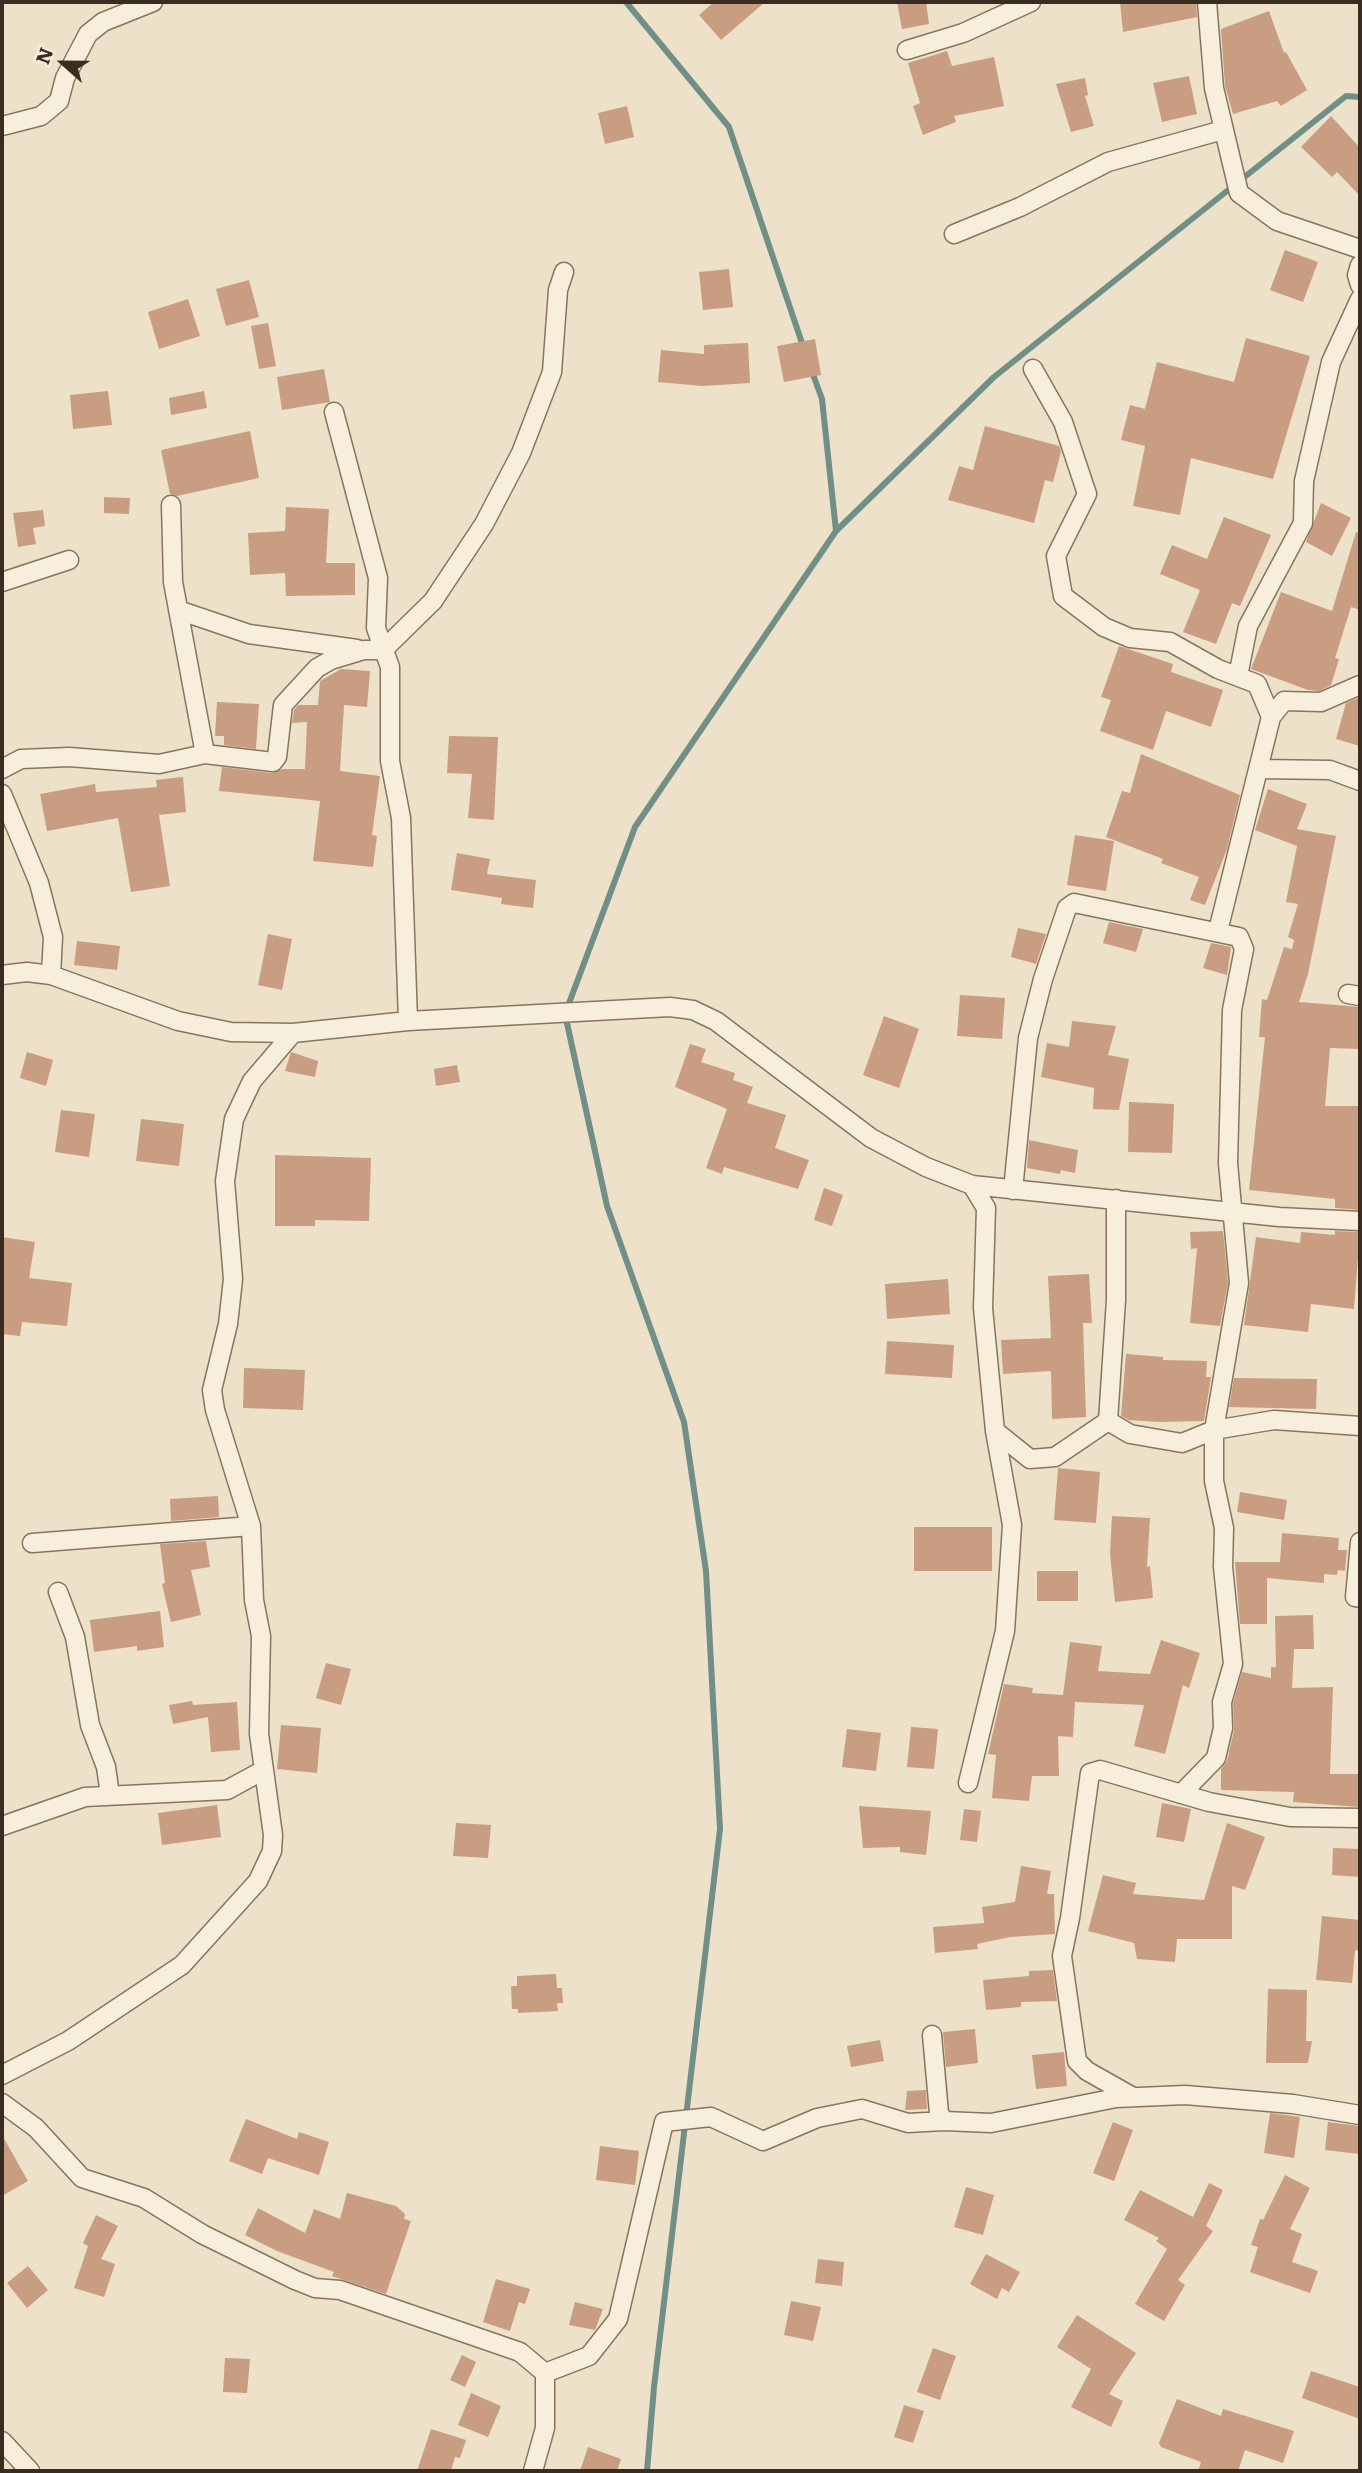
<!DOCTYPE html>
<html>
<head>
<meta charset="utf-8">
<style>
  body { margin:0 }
  #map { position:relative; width:1362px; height:2473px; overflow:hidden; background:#ede1c9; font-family:Literata,serif }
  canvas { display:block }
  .frame { position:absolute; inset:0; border:4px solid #3a2c21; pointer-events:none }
  .north { position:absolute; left:28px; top:28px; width:70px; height:70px; -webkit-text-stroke:5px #f4ecd8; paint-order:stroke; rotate:291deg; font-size:19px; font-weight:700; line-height:28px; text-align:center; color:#3a2c21 }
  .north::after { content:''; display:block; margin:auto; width:24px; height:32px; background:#3a2c21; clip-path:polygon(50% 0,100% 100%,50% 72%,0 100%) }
</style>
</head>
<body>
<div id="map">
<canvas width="1362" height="2473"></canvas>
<div class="frame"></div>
<div class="north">N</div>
</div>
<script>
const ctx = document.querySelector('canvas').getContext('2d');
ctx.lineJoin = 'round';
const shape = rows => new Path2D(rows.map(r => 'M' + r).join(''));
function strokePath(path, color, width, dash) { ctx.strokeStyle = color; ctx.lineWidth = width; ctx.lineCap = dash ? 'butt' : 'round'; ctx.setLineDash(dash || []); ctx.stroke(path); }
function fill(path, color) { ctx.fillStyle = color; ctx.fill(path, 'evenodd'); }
const stream = shape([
  [626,2,729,127,804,349],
  [836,531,994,377,1346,96,1360,97],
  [647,2471,654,2387,720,1829,706,1571,684,1422,607,1206,565,1014,635,827,836,531,822,399,811,369]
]);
const building = shape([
  [714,2,765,2,721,40,699,15],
  [897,2,926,2,929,24,902,29],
  [1120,2,1196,2,1197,17,1123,32],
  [1269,11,1284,53,1286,52,1307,90,1281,106,1277,101,1233,114,1225,86,1221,29],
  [947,51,952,66,994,57,1004,106,954,116,956,122,923,135,913,106,920,103,908,63],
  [1189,76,1197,114,1162,122,1153,83],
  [1085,78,1088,95,1085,96,1094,126,1071,132,1056,84],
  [627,106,634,137,605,144,598,113],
  [1331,116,1360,148,1360,196,1337,172,1332,177,1301,147],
  [1285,250,1318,262,1303,302,1270,290],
  [729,269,733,307,703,310,699,272],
  [249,280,259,317,226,326,216,289],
  [188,299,200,336,159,349,148,312],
  [268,323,276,366,259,369,251,326],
  [1246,338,1310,356,1273,479,1191,458,1180,515,1133,506,1145,446,1121,440,1130,405,1145,409,1157,362,1234,382],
  [815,339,821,375,784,382,777,346],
  [748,343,750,383,702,386,658,382,661,350,704,354,704,345],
  [324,369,330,402,282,410,277,377],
  [108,391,112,425,73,429,70,395],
  [204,391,207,408,171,415,169,398],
  [985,426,1059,446,1061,452,1053,482,1045,480,1034,523,948,500,959,466,973,470],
  [250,431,259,478,177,496,170,494,161,450],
  [104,497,130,498,129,514,104,513],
  [1321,503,1351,518,1332,556,1306,542],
  [286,507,329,509,326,563,355,563,355,595,286,596,285,573,250,575,248,533,285,531],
  [43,510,45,526,33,528,36,544,18,547,13,513],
  [1224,517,1271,535,1240,606,1232,603,1216,644,1183,632,1200,590,1160,574,1172,545,1207,559],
  [1356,532,1360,533,1360,610,1351,607,1335,658,1339,659,1331,685,1319,691,1308,690,1251,669,1281,592,1332,611],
  [1119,646,1173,664,1171,672,1223,690,1211,727,1166,711,1153,750,1100,731,1111,700,1101,697],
  [341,669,370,671,367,707,344,705,340,771,380,776,372,835,377,836,373,867,313,861,320,801,219,791,222,767,272,773,282,769,305,769,307,722,292,723,294,710,298,705,318,705,320,681],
  [1360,697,1360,746,1336,739,1346,703],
  [217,702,259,704,256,749,224,745,224,736,215,736],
  [449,736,498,737,494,820,468,818,472,774,447,773],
  [1141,754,1240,795,1227,849,1205,905,1190,900,1199,877,1161,863,1163,859,1106,837,1122,791,1130,793],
  [183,777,186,812,159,815,170,886,131,892,118,818,47,831,40,794,95,784,96,792,157,787,156,780],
  [1268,789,1307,804,1297,829,1336,836,1308,974,1299,1002,1360,1007,1360,1049,1330,1048,1325,1106,1360,1106,1360,1210,1335,1208,1335,1199,1249,1190,1265,1037,1259,1037,1262,999,1267,1000,1284,947,1292,949,1294,940,1288,937,1298,904,1286,902,1297,846,1255,830],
  [1075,835,1114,841,1106,891,1067,885],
  [457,853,490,859,487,874,536,880,533,908,501,904,502,898,451,890],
  [1109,922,1143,929,1136,952,1103,943],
  [1018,928,1046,934,1036,964,1011,957],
  [268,934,292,939,282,990,258,985],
  [77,941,120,946,117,970,74,965],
  [1211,943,1231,947,1227,975,1203,968],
  [960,995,1005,998,1002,1039,957,1036],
  [884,1016,919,1029,899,1088,863,1075],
  [1072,1021,1116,1026,1108,1055,1129,1059,1119,1110,1093,1109,1094,1088,1041,1077,1047,1043,1069,1047],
  [690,1044,706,1049,701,1062,735,1073,733,1080,753,1087,747,1103,786,1115,775,1148,809,1160,798,1189,724,1167,722,1174,706,1168,727,1109,675,1087],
  [27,1052,53,1060,46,1086,20,1078],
  [291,1052,318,1061,315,1077,285,1071],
  [457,1065,460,1082,436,1086,434,1069],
  [1129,1102,1174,1104,1172,1153,1128,1152],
  [61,1110,95,1114,89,1157,55,1152],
  [141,1119,184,1124,179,1166,136,1161],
  [1029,1140,1078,1150,1075,1173,1061,1170,1060,1174,1027,1168],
  [275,1155,371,1158,369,1221,315,1220,315,1226,275,1226],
  [824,1188,843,1195,832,1226,814,1220],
  [1223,1231,1228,1283,1220,1326,1190,1323,1197,1248,1191,1249,1190,1232],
  [1335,1231,1360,1232,1354,1309,1311,1304,1308,1332,1244,1325,1256,1237,1300,1243,1301,1232,1335,1235],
  [2,1237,35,1242,29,1278,72,1283,67,1326,22,1322,20,1336,2,1334],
  [1089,1274,1092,1323,1083,1323,1086,1417,1052,1419,1051,1371,1003,1374,1001,1340,1051,1338,1048,1276],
  [948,1279,950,1314,887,1319,885,1284],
  [887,1341,954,1345,952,1378,885,1374],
  [1126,1354,1163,1357,1163,1360,1207,1361,1206,1377,1211,1377,1204,1421,1158,1422,1129,1420,1121,1416],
  [244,1368,305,1370,303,1410,243,1408],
  [1234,1378,1317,1379,1316,1409,1229,1407],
  [1058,1468,1100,1472,1096,1523,1054,1520],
  [1240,1492,1287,1500,1284,1520,1237,1512],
  [218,1496,219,1517,171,1521,170,1499],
  [1112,1516,1150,1518,1147,1567,1150,1566,1153,1598,1115,1602,1110,1554],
  [914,1527,992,1527,992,1571,914,1571],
  [1282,1533,1339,1538,1338,1550,1347,1550,1345,1571,1338,1570,1337,1575,1324,1574,1324,1583,1267,1578,1267,1624,1240,1624,1235,1562,1280,1562],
  [206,1541,210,1567,191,1570,201,1615,171,1622,162,1584,165,1583,160,1544],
  [1037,1571,1078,1571,1078,1601,1037,1601],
  [160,1611,164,1647,137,1651,137,1646,94,1652,90,1620],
  [1313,1615,1314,1649,1294,1649,1292,1688,1333,1687,1330,1774,1359,1774,1359,1807,1293,1802,1294,1792,1221,1790,1221,1769,1227,1761,1234,1730,1233,1703,1242,1672,1271,1678,1271,1667,1276,1667,1275,1616],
  [1161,1640,1200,1653,1189,1688,1183,1685,1165,1754,1134,1746,1144,1705,1075,1702,1073,1737,1058,1736,1059,1776,1032,1776,1029,1801,992,1798,996,1755,988,1754,1004,1684,1033,1688,1032,1693,1063,1695,1070,1642,1102,1646,1098,1671,1150,1674],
  [326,1663,351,1669,341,1705,316,1698],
  [192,1701,193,1705,237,1702,240,1750,211,1752,208,1717,173,1724,169,1705],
  [281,1725,321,1728,317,1773,277,1769],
  [911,1727,938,1729,934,1769,907,1767],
  [847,1729,881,1733,876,1771,842,1767],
  [1162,1803,1191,1809,1184,1842,1156,1837],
  [217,1805,221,1837,162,1845,158,1813],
  [859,1806,931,1811,926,1855,900,1852,900,1847,863,1848],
  [964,1809,981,1811,977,1842,960,1840],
  [456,1823,491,1825,488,1858,453,1856],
  [1227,1823,1265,1837,1245,1890,1232,1886,1232,1939,1177,1939,1175,1962,1137,1959,1134,1943,1088,1931,1103,1875,1136,1883,1133,1894,1204,1900],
  [1333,1848,1360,1849,1360,1877,1332,1875],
  [1021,1866,1051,1871,1047,1894,1054,1894,1055,1934,1010,1937,977,1944,978,1949,935,1953,933,1927,984,1923,982,1907,1015,1902],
  [1322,1916,1360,1920,1359,1951,1355,1950,1352,1983,1316,1980],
  [1053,1970,1057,2001,1021,2002,1021,2007,986,2010,983,1980,1029,1976,1029,1971],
  [556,1974,557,1988,562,1988,563,2003,557,2003,558,2011,518,2013,518,2009,512,2009,511,1986,517,1986,517,1976],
  [1268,1989,1307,1990,1306,2041,1312,2041,1308,2063,1266,2063],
  [975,2029,978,2063,946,2067,943,2032],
  [880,2040,884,2061,851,2067,847,2046],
  [1064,2052,1067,2086,1036,2089,1032,2055],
  [926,2090,927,2109,905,2110,907,2091],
  [1270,2113,1300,2117,1294,2158,1264,2153],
  [246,2119,297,2139,299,2132,329,2142,319,2175,268,2158,262,2174,229,2161],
  [1113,2122,1133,2130,1114,2181,1093,2173],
  [1328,2122,1360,2126,1360,2154,1325,2150],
  [2,2135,28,2181,2,2196],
  [600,2146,639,2151,635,2185,596,2180],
  [1285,2175,1310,2188,1290,2229,1302,2234,1292,2262,1318,2271,1310,2293,1250,2272,1258,2247,1251,2245,1260,2219,1263,2220],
  [1209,2183,1223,2190,1206,2226,1213,2231,1178,2280,1185,2285,1164,2321,1135,2304,1167,2249,1156,2241,1159,2238,1124,2220,1140,2190,1193,2217],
  [966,2187,994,2195,983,2235,954,2227],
  [347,2193,396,2206,405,2214,404,2219,411,2221,386,2294,332,2276,334,2272,277,2251,245,2235,258,2208,305,2233,314,2209,340,2219],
  [96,2215,118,2226,101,2259,115,2264,104,2297,74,2288,88,2246,83,2243],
  [986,2254,1020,2272,1009,2292,1002,2288,997,2299,970,2284],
  [818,2259,844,2262,842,2286,815,2283],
  [28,2266,48,2290,27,2308,7,2283],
  [496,2279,530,2289,525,2304,519,2302,510,2331,483,2322],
  [791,2301,821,2307,813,2341,784,2335],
  [575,2302,603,2309,595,2330,569,2325],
  [1077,2315,1136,2353,1109,2394,1123,2401,1111,2427,1071,2407,1091,2369,1057,2347],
  [933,2348,956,2356,940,2400,917,2392],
  [462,2355,476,2362,465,2387,450,2380],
  [225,2358,250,2359,247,2393,223,2392],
  [1311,2371,1360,2387,1360,2419,1302,2398],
  [471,2393,501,2406,488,2437,458,2425],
  [1177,2399,1221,2416,1223,2409,1294,2431,1283,2463,1245,2450,1238,2471,1198,2471,1201,2462,1161,2447,1159,2443],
  [904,2405,924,2411,913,2443,894,2437],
  [431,2429,466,2440,460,2458,455,2457,451,2471,417,2471],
  [588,2447,621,2459,617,2471,580,2471]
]);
const street = shape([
  [1207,2,1214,88,1239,193,1277,221,1360,249],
  [907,50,963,33,1031,2],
  [2,126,41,116,59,101,65,78,88,34,103,22,153,2],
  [954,234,1020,207,1108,162,1223,130],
  [1360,265,1357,275,1360,285],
  [1033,369,1063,422,1087,494,1056,556,1063,596,1104,627,1130,638,1170,642,1218,669,1257,684,1271,717],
  [334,412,378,578,376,628,390,667,390,761,401,818,408,1021],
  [171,505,173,582,205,754],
  [2,582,69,560],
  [178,610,249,634,357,649],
  [1238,676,1248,626,1303,523,1304,481,1331,362,1360,299],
  [2,769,21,759,69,757,159,764,205,754,273,762,277,757,283,705,317,668,331,660,364,650,383,650,433,601,484,524,521,453,552,372,558,290,564,272],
  [1259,769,1330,770,1360,781],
  [2,794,39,883,53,937,51,975],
  [1218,931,1271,717,1284,701,1321,702,1360,685],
  [2,975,27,972,51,975,178,1021,231,1032,293,1033,408,1021,670,1007,693,1010,716,1021,871,1138,926,1167,972,1185,1279,1217,1360,1221],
  [1348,994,1360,996],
  [1013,1190,1028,1038,1043,979,1067,908,1074,903,1239,937,1244,949,1232,1010,1228,1163,1239,1283,1214,1430,1214,1481,1224,1528,1223,1567,1233,1664,1222,1702,1223,1728,1216,1758,1181,1794],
  [1108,1421,1130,1434,1182,1443,1214,1430,1274,1420,1360,1426],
  [995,1431,1030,1459,1055,1457,1108,1421,1116,1300,1116,1199],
  [1360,1542,1355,1597,1360,1598],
  [32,1543,251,1526],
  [58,1592,75,1637,90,1725,106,1767,110,1795],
  [968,1783,1005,1631,1012,1525,995,1431,983,1308,986,1208,972,1185],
  [2,1826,85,1797,227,1790,262,1771],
  [932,2035,939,2113,944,2121,991,2123,1116,2098,1185,2095,1293,2104,1360,2115],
  [2,2075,68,2041,182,1965,258,1881,272,1851,273,1835,259,1734,261,1636,254,1600,251,1526,215,1410,212,1390,228,1324,233,1279,225,1181,234,1119,252,1081,293,1033],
  [1133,2097,1087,2071,1077,2061,1062,1956,1070,1918,1090,1773,1100,1770,1209,1802,1290,1817,1360,1818],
  [2,2103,36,2128,82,2178,144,2198,202,2234,295,2280,315,2288,340,2290,520,2352,545,2373,545,2428,533,2471],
  [545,2373,589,2356,618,2319,664,2122,711,2117,763,2141,817,2118,862,2109,908,2123,944,2121],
  [2,2441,30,2471]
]);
strokePath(stream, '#708f87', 6);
fill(building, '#c99d81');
strokePath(street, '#88745f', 21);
strokePath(street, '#f7efdc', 18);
</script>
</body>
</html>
